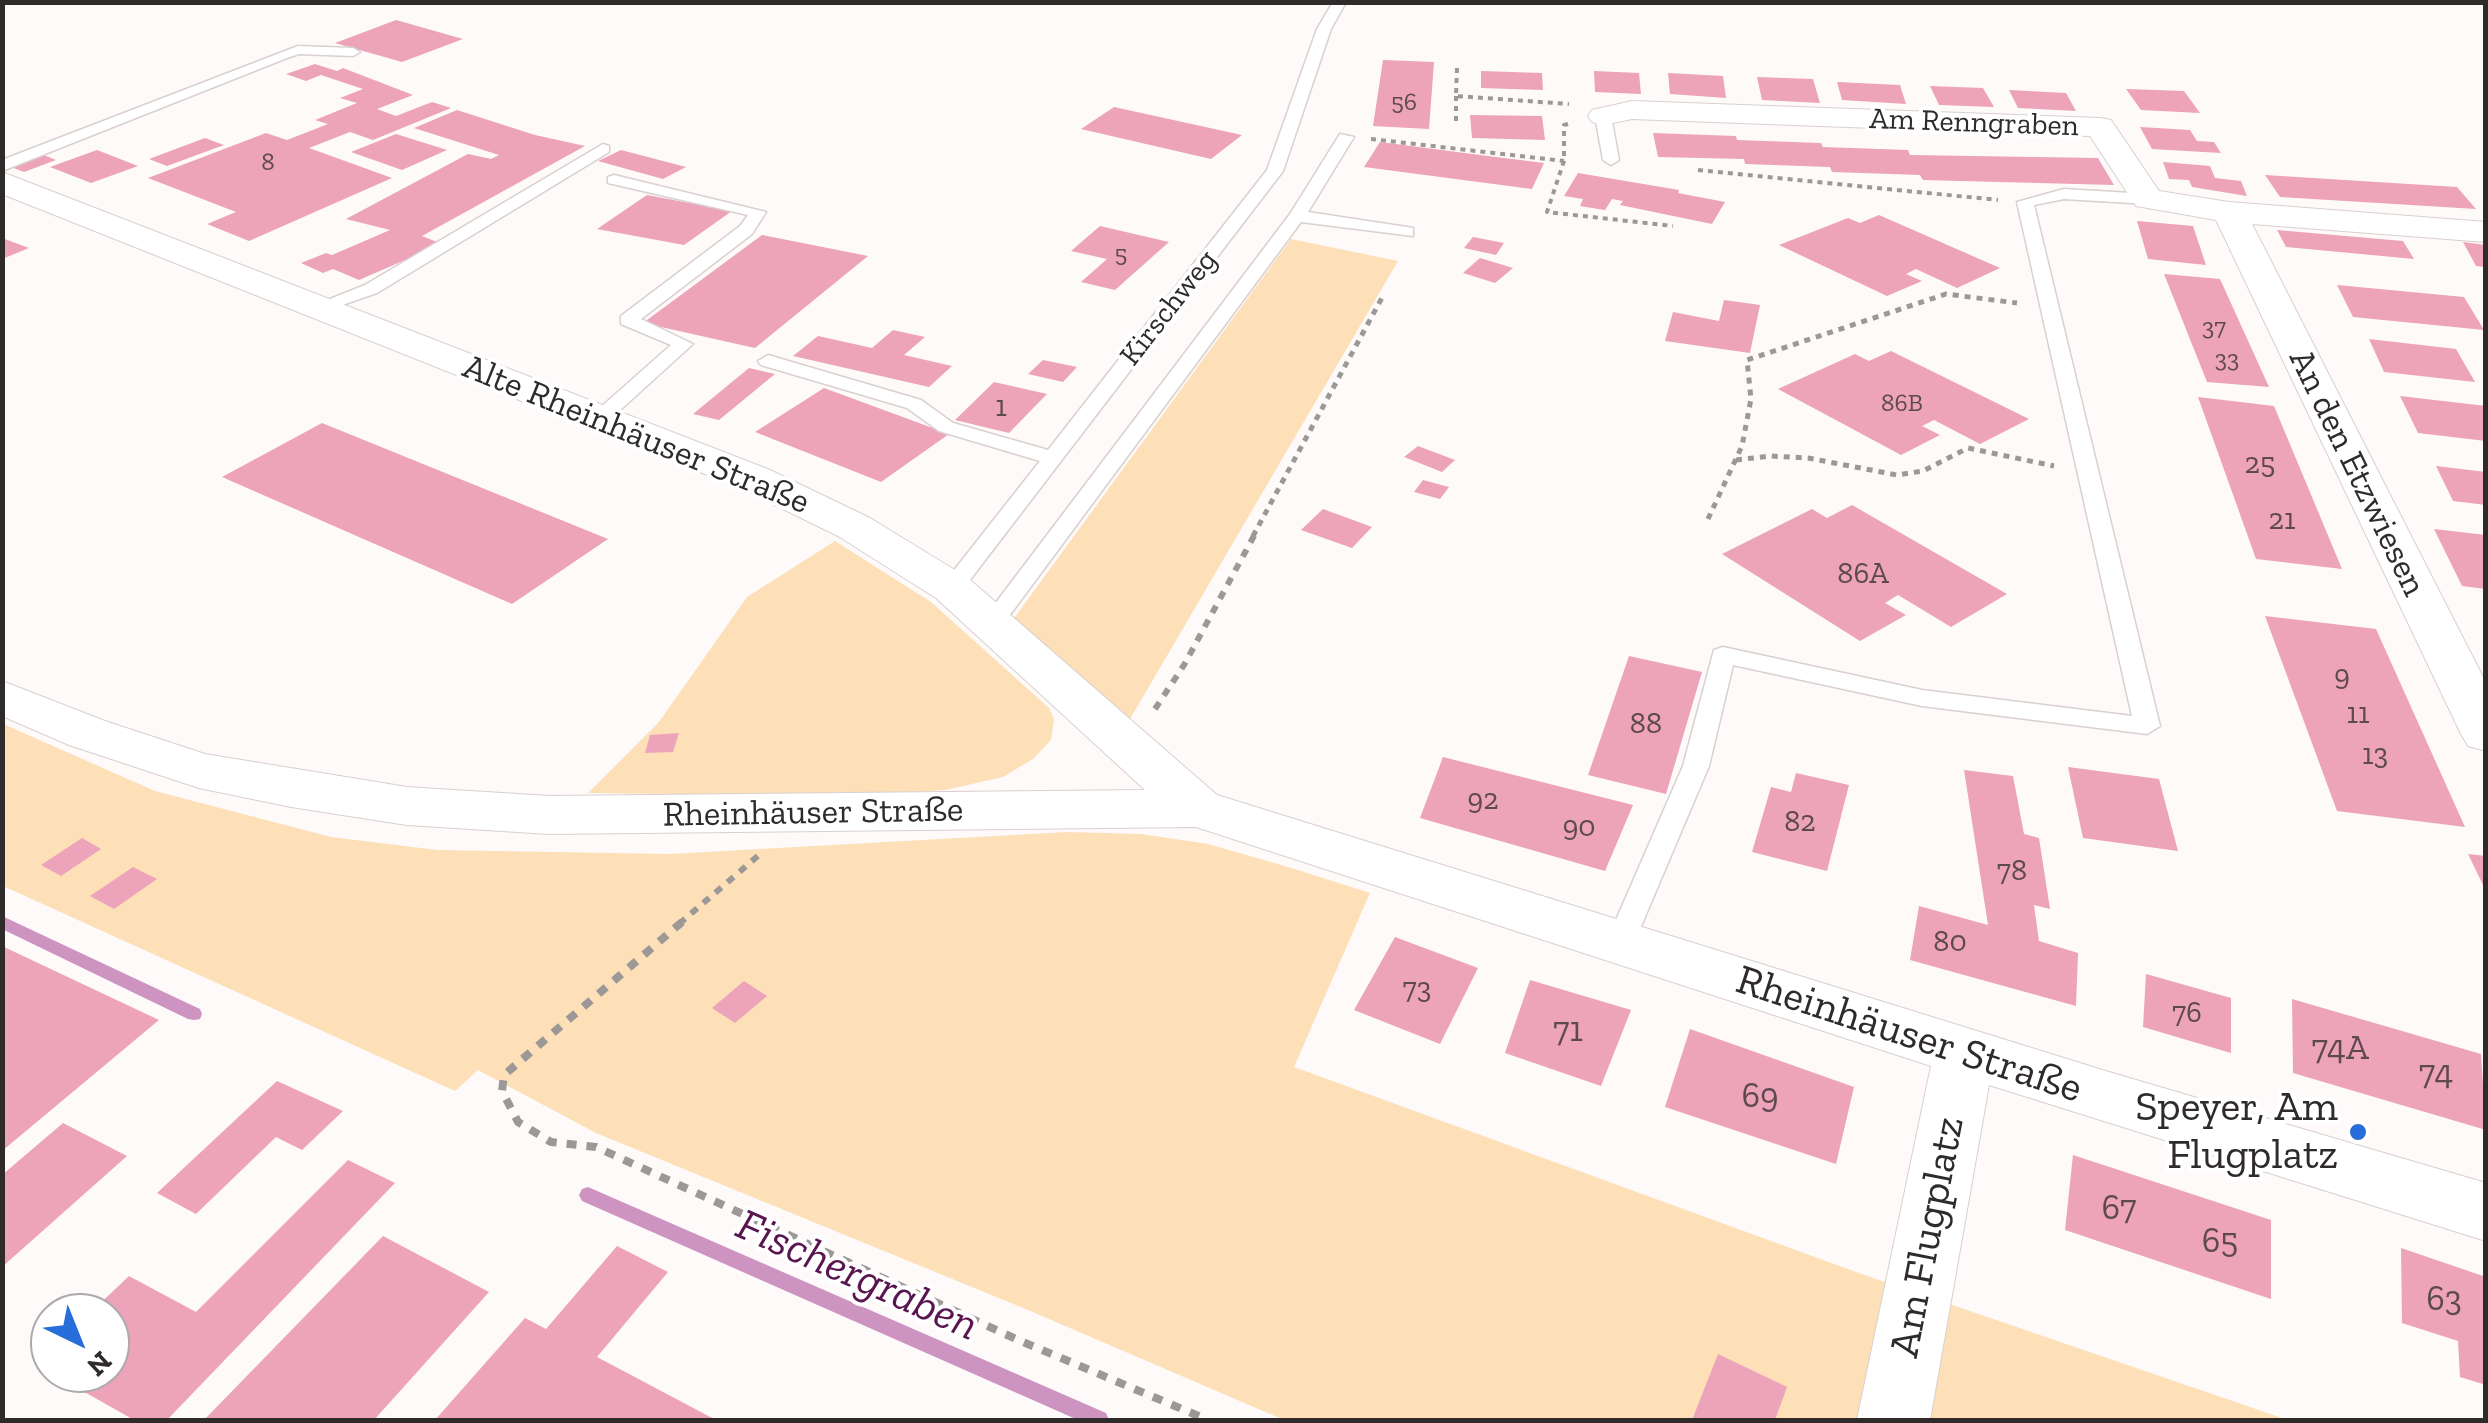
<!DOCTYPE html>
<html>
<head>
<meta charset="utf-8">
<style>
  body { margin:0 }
  #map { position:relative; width:2488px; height:1423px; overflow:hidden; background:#fefafa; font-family:"Zilla Slab",serif }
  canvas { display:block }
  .frame { position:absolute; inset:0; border:5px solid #2f2b2b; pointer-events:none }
  .north { position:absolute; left:30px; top:1293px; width:100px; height:100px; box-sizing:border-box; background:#fff; border:2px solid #acaaaa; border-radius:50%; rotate:137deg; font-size:28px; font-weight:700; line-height:40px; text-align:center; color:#2f2b2b }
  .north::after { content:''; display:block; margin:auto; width:35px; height:45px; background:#276eda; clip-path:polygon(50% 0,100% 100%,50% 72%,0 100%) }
</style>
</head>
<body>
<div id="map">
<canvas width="2488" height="1423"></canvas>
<div class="frame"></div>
<div class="north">N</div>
</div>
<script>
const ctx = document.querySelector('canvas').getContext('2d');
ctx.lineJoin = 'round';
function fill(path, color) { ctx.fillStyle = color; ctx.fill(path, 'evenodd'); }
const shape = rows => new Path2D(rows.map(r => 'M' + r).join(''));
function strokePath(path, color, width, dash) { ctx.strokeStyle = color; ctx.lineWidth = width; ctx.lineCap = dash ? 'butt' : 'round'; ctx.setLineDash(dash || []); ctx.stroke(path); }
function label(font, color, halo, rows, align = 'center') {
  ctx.font = font + ' "Zilla Slab",serif'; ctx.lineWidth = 8; ctx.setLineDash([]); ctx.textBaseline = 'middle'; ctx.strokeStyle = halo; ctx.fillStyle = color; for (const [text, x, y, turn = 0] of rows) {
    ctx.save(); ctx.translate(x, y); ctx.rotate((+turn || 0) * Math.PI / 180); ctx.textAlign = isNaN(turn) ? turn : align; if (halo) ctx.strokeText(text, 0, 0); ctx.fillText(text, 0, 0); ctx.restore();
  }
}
const green = shape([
  [1291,239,1398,261,1130,719,1009,625],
  [835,541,931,602,1049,708,1054,719,1051,740,1033,759,1003,777,945,790,865,796,588,793,659,722,747,597],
  [3,724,155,791,331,837,437,850,670,854,1067,832,1141,834,1208,844,1285,866,1370,893,1294,1067,1856,1272,2288,1420,1284,1420,1028,1310,596,1133,478,1070,455,1091,3,886]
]);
const stream = shape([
  [2,916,200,1009,202,1014,200,1019,194,1020,188,1019,2,929,2,916],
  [588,1187,1106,1413,1109,1420,1078,1420,582,1201,579,1195,582,1189,588,1187]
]);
const building = shape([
  [396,20,463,39,402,62,335,43],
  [1383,60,1434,62,1429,129,1373,126],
  [315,64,337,71,343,68,413,95,377,109,396,116,432,102,451,108,373,140,350,132,309,148,392,178,249,241,207,224,236,212,148,178,266,133,287,140,328,124,315,120,357,103,340,98,363,89,321,75,306,81,286,74],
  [1481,71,1542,73,1543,90,1481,88],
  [1594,71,1639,73,1641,94,1595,92],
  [1668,73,1723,76,1726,98,1670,94],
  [1757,77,1813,79,1820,103,1762,100],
  [1837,82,1900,85,1906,104,1842,100],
  [1930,86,1983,88,1994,107,1939,105],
  [2126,89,2184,91,2200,113,2141,110],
  [2009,90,2066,93,2076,111,2018,108],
  [1114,107,1242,135,1211,159,1081,129],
  [457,110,535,135,585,146,422,236,442,244,359,280,333,269,323,273,301,263,326,253,332,255,390,230,346,219,468,154,491,159,499,155,414,128],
  [1470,115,1542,116,1545,140,1472,138],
  [2140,127,2190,130,2197,141,2214,142,2221,153,2152,149],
  [1653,133,1736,136,1737,140,1821,143,1823,147,1908,150,1910,155,2098,158,2114,185,1923,180,1920,175,1832,172,1830,167,1745,164,1744,159,1658,157],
  [396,134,447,150,402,170,351,152],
  [205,138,224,145,167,166,149,159],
  [1380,142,1488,156,1544,163,1532,189,1364,167],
  [97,150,138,166,91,183,50,167],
  [621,150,686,167,663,179,598,161],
  [44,155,56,160,24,172,11,167],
  [2163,162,2210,166,2215,178,2241,181,2247,196,2192,187,2189,180,2169,179],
  [1578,173,1679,190,1678,193,1725,202,1712,224,1620,205,1623,201,1612,199,1605,210,1580,206,1583,199,1564,196],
  [2265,175,2457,187,2476,209,2280,197],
  [647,195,732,211,684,245,597,229],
  [1879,215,2000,268,1957,288,1916,269,1906,274,1922,281,1887,296,1779,245,1848,218,1860,223],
  [2137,221,2193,226,2206,265,2148,259],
  [1100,226,1169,242,1115,290,1081,282,1107,259,1071,251],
  [2277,230,2403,241,2414,259,2286,247],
  [762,235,868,256,755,348,643,323],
  [1473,237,1504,243,1496,255,1464,248],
  [2,238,29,248,2,259],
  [2463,242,2486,245,2486,267,2476,266],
  [1480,258,1513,268,1495,283,1463,273],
  [2164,274,2220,279,2269,387,2207,382],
  [2337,285,2464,297,2484,330,2353,317],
  [1724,300,1760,305,1750,353,1665,341,1673,312,1719,321],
  [893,330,925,337,904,355,952,366,929,387,793,356,818,336,872,348],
  [2369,339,2456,349,2475,382,2384,372],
  [1891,351,2029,419,1980,444,1934,420,1922,426,1940,435,1901,455,1778,389,1855,354,1869,361],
  [1043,360,1077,367,1063,382,1028,374],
  [749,368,775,374,719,420,693,414],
  [994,382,1047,394,1009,433,955,420],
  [824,388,949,434,881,482,755,432],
  [2400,396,2486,406,2486,441,2418,433],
  [2198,397,2274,406,2342,569,2256,559],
  [322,423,608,539,512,604,222,477],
  [1418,446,1455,460,1442,472,1404,457],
  [2436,466,2486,472,2486,505,2453,501],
  [1423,480,1449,487,1440,499,1414,492],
  [1852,505,2007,594,1951,627,1898,595,1885,603,1906,615,1860,641,1722,554,1812,509,1827,518],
  [1323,509,1372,527,1352,548,1301,530],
  [2434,529,2486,535,2486,589,2462,586],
  [2265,616,2376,629,2465,827,2337,811],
  [1629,656,1702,672,1666,794,1588,775],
  [679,733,673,752,645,753,650,735],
  [1443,757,1633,805,1605,871,1420,818],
  [2068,767,2159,779,2178,851,2083,838],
  [1964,770,2013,776,2024,834,2039,838,2050,909,2034,905,2039,941,2078,953,2076,1006,1910,960,1919,906,1988,925],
  [1796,773,1849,785,1827,871,1752,852,1771,787,1791,792],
  [82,838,101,849,61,876,41,865],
  [2468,854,2486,856,2486,891],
  [133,867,157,879,114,909,90,896],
  [1395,937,1478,968,1440,1044,1354,1010],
  [2,946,159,1020,2,1151],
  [2146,974,2231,998,2231,1053,2143,1027],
  [1530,980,1631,1010,1601,1086,1505,1053],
  [744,981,767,996,735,1023,712,1008],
  [2292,999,2481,1054,2486,1130,2293,1073],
  [1690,1029,1854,1087,1836,1164,1665,1107],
  [277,1081,343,1111,302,1150,276,1137,196,1214,157,1193],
  [63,1123,127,1156,2,1267,2,1175],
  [2073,1155,2271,1220,2271,1299,2065,1230],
  [348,1160,395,1183,167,1420,134,1420,51,1373,110,1373,110,1313,90,1313,129,1276,196,1312],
  [383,1236,489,1292,374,1420,204,1420],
  [617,1246,668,1272,597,1357,716,1420,435,1420,525,1318,546,1329],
  [2401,1248,2486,1277,2486,1385,2460,1377,2458,1341,2402,1323],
  [1718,1354,1787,1387,1775,1420,1692,1420]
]);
const pathFar3 = shape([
  [1457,68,1456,96,1569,104],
  [1456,96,1456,122],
  [1568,124,1564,125,1564,161,1547,212,1673,226],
  [1371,139,1564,161],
  [1698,170,1998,200]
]);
const pathFar2 = shape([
  [1736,460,1770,456,1808,458,1897,475,1923,471,1968,448,2054,466],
  [1708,519,1742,446,1751,399,1747,360,1946,294,2017,303],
  [1253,536,1384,294]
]);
const pathFar1 = shape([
  [1155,709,1184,665,1255,534],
  [679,924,759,855]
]);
const path = shape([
  [682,922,504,1075,502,1091,518,1122,551,1142,596,1147,1016,1339,1208,1420]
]);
const service = shape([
  [1333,2,1346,2,1331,29,1283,171,960,593,944,593,941,588,944,583,1040,461,939,431,907,408,761,365,758,361,768,355,921,400,953,423,1048,450,1267,170,1317,29,1333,2],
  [298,46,353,48,360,52,353,56,299,54,287,58,2,171,2,160,298,46],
  [1603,111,1611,116,1619,160,1611,165,1603,160,1595,116,1603,111],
  [1340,134,1354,137,1308,212,1407,227,1413,228,1413,236,1301,222,998,631,982,631,978,626,982,621,1290,214,1340,134],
  [603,144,609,146,609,152,377,293,319,313,310,307,365,285,603,144],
  [614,175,766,212,752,234,641,319,693,344,607,422,600,424,590,418,593,414,671,345,621,324,621,316,740,226,748,215,608,183,608,177,614,175],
  [2064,189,2148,194,2156,199,2148,204,2064,199,2034,205,2160,726,2147,734,1922,706,1733,665,1709,766,1634,943,1630,951,1620,954,1610,951,1606,943,1683,766,1714,650,1723,647,1922,690,2132,716,2017,202,2064,189]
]);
const minor = shape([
  [1632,101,2100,118,2111,120,2159,191,2229,202,2486,222,2486,242,2252,224,2486,683,2486,751,2468,746,2461,734,2216,220,2136,206,2090,136,1632,119,1603,125,1592,122,1588,116,1592,110,1632,101],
  [2,172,770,470,870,518,968,578,1217,795,2109,1072,2486,1183,2486,1241,1989,1085,1930,1420,1857,1420,1931,1066,1196,827,549,834,407,825,291,807,199,788,69,745,2,716,2,681,105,721,205,754,407,787,549,796,1145,790,936,598,838,536,740,488,2,194,2,172]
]);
const markers = [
  [2358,1132,10,"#276eda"]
];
const farNumbernames = [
  ["56",1404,103],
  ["8",268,163],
  ["5",1121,255],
  ["37",2214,328],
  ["33",2227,360],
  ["86B",1902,404]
];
const farStreetnames = [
  ["Am Renngraben",1974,123,2],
  ["Kirschweg",1169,308,-52]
];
const numberNames = [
  ["1",1001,407],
  ["25",2260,464],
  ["21",2282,520],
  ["86A",1863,574],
  ["9",2342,676],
  ["11",2358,714],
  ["88",1646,724],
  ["13",2375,755],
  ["92",1483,800],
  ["82",1800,822],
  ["90",1579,827],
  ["78",2012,871],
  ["80",1950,942],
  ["73",1417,989],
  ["76",2187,1013]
];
const streetNames = [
  ["Alte Rheinhäuser Straße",636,435,22],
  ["An den Etzwiesen",2357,473,64],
  ["Rheinhäuser Straße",813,813,-1]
];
const nearNumbernames = [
  ["71",1568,1031],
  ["74A",2340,1049],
  ["74",2436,1074],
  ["69",1760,1097],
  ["67",2119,1209],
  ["65",2220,1242],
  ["63",2444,1300]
];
const nearStreetnames = [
  ["Rheinhäuser Straße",1909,1035,18],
  ["Am Flugplatz",1928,1237,-79]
];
const nearPoinames = [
  ["Speyer, Am",2338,1108],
  ["Flugplatz",2338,1156]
];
const nearWaternames = [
  ["Fischergraben",857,1276,24]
];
fill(green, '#fddfb8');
fill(stream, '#cd93c1');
fill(building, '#eda3ba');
strokePath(service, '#d9d0cf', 3);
strokePath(minor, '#d9d0cf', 2);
strokePath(pathFar3, '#9c9898', 4, [5, 5]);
strokePath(pathFar2, '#9c9898', 5, [6, 6]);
strokePath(pathFar1, '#9c9898', 6, [8, 8]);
strokePath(path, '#9c9898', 8, [10, 10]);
fill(service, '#fff');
fill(minor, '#fff');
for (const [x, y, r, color] of markers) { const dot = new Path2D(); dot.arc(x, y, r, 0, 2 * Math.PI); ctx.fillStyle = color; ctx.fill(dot); strokePath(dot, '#fff', 4); }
label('25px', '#5e494f', null, farNumbernames);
label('30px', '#2f2b2b', '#fff', farStreetnames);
label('30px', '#5e494f', null, numberNames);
label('35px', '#2f2b2b', '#fff', streetNames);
label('35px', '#5e494f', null, nearNumbernames);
label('42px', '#2f2b2b', '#fff', nearStreetnames);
label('42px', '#2f2b2b', '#fff', nearPoinames, 'right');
label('italic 45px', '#591550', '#fff', nearWaternames);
</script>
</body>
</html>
